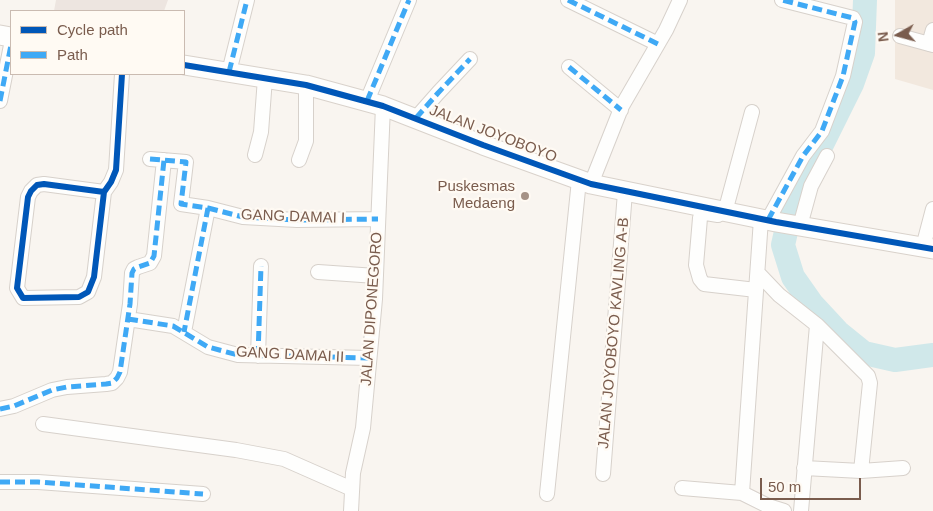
<!DOCTYPE html>
<html>
<head>
<meta charset="utf-8">
<style>
  body { margin:0 }
  #map { position:relative; width:933px; height:511px; overflow:hidden; background:#f9f5f0; font-family:Arial,sans-serif }
  canvas { display:block }
  .legend { position:absolute; left:10px; top:10px; width:175px; height:65px; box-sizing:border-box; background:#fffaf3; border:1px solid #cabbb1; margin:0; padding:6px 9px; list-style:none; font-size:15px; color:#7a5c4d }
  .legend li { display:flex; align-items:center; gap:10px; height:25px }
  .legend b { width:25px; border:1px solid #cabbb1 }
  .north { position:absolute; left:873px; top:10px; width:50px; height:50px; -webkit-text-stroke:4px #fffaf3; paint-order:stroke; rotate:263deg; font-size:14px; font-weight:700; line-height:20px; text-align:center; color:#7a5c4d }
  .north::after { content:''; display:block; margin:auto; width:18px; height:22px; background:#7a5c4d; clip-path:polygon(50% 0,100% 100%,50% 72%,0 100%) }
  .scale { position:absolute; left:760px; top:478px; width:101px; height:22px; box-sizing:border-box; border:2px solid #7a5c4d; border-top:0; padding-left:6px; font-size:15px; line-height:18px; white-space:nowrap; color:#7a5c4d; -webkit-text-stroke:4px #fffaf3; paint-order:stroke }
</style>
</head>
<body>
<div id="map">
<canvas width="933" height="511"></canvas>
<ul class="legend">
<li><b style="height:6px;background:#0057b8"></b>Cycle path</li>
<li><b style="height:6px;background:#3fa9f5"></b>Path</li>
</ul>
<div class="north">N</div>
<div class="scale">50 m</div>
</div>
<script>
const ctx = document.querySelector('canvas').getContext('2d');
ctx.lineJoin = 'round';
function fill(path, color) { ctx.fillStyle = color; ctx.fill(path, 'evenodd'); }
const shape = rows => new Path2D(rows.map(r => 'M' + r).join(''));
function strokePath(path, color, width, dash) { ctx.strokeStyle = color; ctx.lineWidth = width; ctx.lineCap = dash ? 'butt' : 'round'; ctx.setLineDash(dash || []); ctx.stroke(path); }
function label(font, color, halo, rows, align = 'center') {
  ctx.font = font + ' Arial,sans-serif'; ctx.lineWidth = 4.5; ctx.setLineDash([]); ctx.textBaseline = 'middle'; ctx.strokeStyle = halo; ctx.fillStyle = color; for (const [text, x, y, turn = 0] of rows) {
    ctx.save(); ctx.translate(x, y); ctx.rotate((+turn || 0) * Math.PI / 180); ctx.textAlign = isNaN(turn) ? turn : align; if (halo) ctx.strokeText(text, 0, 0); ctx.fillText(text, 0, 0); ctx.restore();
  }
}
const residential = shape([
  [895,0,933,0,933,90,895,79]
]);
const industrial = shape([
  [56,0,168,0,164,11,54,11]
]);
const river = shape([
  [865,0,863,53,852,84,792,205,783,245,793,277,812,304,838,332,864,353,895,360,933,355]
]);
const street = shape([
  [568,0,658,44],
  [900,36,933,45],
  [929,44,933,30],
  [569,67,621,110],
  [229,72,247,0],
  [0,101,11,45],
  [367,101,409,0],
  [416,118,438,93,470,59],
  [255,155,261,132,265,78],
  [150,159,186,162,181,204,208,208,184,332],
  [299,160,306,141,306,85],
  [591,184,622,106,666,30,680,0],
  [104,192,94,277,88,292,79,297,23,298,17,288,28,197,31,191,37,185,44,184,104,192,111,182,116,170,122,74],
  [208,208,243,217,297,220,378,219],
  [725,212,752,112],
  [718,215,706,213,701,215,700,218,696,265,700,279,704,284,756,290],
  [768,220,803,156,822,131,843,76,855,22,853,18,782,0],
  [800,226,811,186,827,156],
  [923,247,933,209],
  [318,272,376,276],
  [758,273,779,295,817,325,868,376,870,383,861,471],
  [128,319,173,326,208,347,238,355,369,358],
  [258,356,261,266],
  [0,409,14,406,52,390,67,387,106,384,112,383,117,378,120,372,130,304,132,273,134,269,138,267,150,263,154,256,164,160],
  [43,424,236,450,284,459,352,489],
  [804,468,861,471,903,468],
  [603,474,625,192],
  [0,482,38,482,203,494],
  [682,488,742,493,768,506,784,511],
  [742,493,761,219],
  [547,494,579,180],
  [351,511,353,473,363,428,375,299,383,106],
  [801,511,817,325]
]);
const secondary = shape([
  [0,35,11,37],
  [184,65,306,85,383,106,483,145,591,184,776,222,933,249]
]);
const quiet = shape([
  [568,0,658,44],
  [569,67,621,110],
  [229,72,247,0],
  [0,101,11,45],
  [367,101,409,0],
  [416,118,438,93,470,59],
  [150,159,186,162,181,204,208,208,184,332],
  [208,208,243,217,297,220,378,219],
  [768,220,803,156,822,131,843,76,855,22,853,18,782,0],
  [128,319,173,326,208,347,238,355,369,358],
  [258,356,261,266],
  [0,409,14,406,52,390,67,387,106,384,112,383,117,378,120,372,130,304,132,273,134,269,138,267,150,263,154,256,164,160],
  [0,482,38,482,203,494]
]);
const cycleway = shape([
  [184,65,306,85,383,106,483,145,591,184,776,222,933,249],
  [104,192,94,277,88,292,79,297,23,298,17,288,28,197,31,191,37,185,44,184,104,192,111,182,116,170,122,74]
]);
const markers = [
  [525,196,5,"#a69286"]
];
const streetNames = [
  ["JALAN JOYOBOYO",493,134,21],
  ["GANG DAMAI I",293,217,2],
  ["JALAN DIPONEGORO",372,309,-86],
  ["JALAN JOYOBOYO KAVLING A-B",614,333,-85],
  ["GANG DAMAI II",290,355,3]
];
const poiNames = [
  ["Puskesmas",515,187],
  ["Medaeng",515,204]
];
fill(residential, '#f2e8de');
fill(industrial, '#ede5e0');
strokePath(river, '#d0e8ea', 24);
strokePath(street, '#d7d1cb', 16);
strokePath(secondary, '#d9d2cb', 21);
strokePath(street, '#fefefd', 14);
strokePath(secondary, '#fefefd', 19);
strokePath(quiet, '#3fa9f5', 5, [10, 5]);
strokePath(cycleway, '#0057b8', 6);
for (const [x, y, r, color] of markers) { const dot = new Path2D(); dot.arc(x, y, r, 0, 2 * Math.PI); ctx.fillStyle = color; ctx.fill(dot); strokePath(dot, '#fffaf3', 2); }
label('15px', '#7a5c4d', '#fffaf3', streetNames);
label('15px', '#7a5c4d', '#fffaf3', poiNames, 'right');
</script>
</body>
</html>
